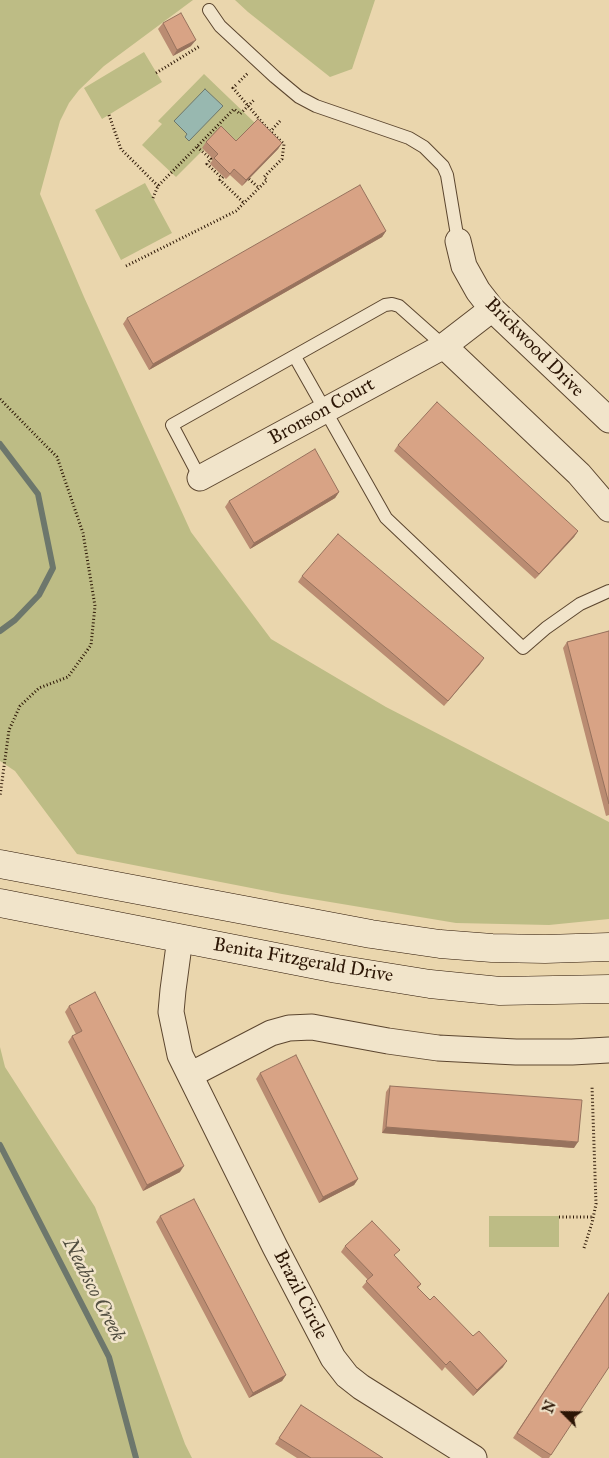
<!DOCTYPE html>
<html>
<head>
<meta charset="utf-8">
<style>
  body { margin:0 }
  #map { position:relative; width:609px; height:1458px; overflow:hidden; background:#ead6ad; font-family:"IM FELL Great Primer",serif }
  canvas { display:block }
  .north { position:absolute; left:539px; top:1388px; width:50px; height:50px; -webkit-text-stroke:4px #f1e4ca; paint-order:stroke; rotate:293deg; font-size:14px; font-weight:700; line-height:20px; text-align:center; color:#2c1605 }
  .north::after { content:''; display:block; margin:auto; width:18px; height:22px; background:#2c1605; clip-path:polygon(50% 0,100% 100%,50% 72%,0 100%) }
</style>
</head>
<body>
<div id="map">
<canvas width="609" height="1458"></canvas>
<div class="north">N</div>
</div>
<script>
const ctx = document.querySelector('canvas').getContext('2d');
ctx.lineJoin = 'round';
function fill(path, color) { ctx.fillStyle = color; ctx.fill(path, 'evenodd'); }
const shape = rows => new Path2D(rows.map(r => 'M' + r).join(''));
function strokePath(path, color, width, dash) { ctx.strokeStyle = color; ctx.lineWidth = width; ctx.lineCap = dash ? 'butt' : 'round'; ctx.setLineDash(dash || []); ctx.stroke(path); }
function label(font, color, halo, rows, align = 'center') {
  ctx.font = font + ' "IM FELL Great Primer",serif'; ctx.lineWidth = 5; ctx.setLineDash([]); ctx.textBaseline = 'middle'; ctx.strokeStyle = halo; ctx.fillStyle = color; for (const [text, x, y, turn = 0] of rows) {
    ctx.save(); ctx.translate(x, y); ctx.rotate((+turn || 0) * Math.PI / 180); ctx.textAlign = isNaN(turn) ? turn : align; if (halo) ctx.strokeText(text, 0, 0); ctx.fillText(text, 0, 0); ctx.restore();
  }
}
const green = shape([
  [0,0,193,0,104,66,79,90,69,103,60,121,40,194,84,297,191,532,271,639,386,707,609,822,609,919,549,925,456,923,282,894,77,854,15,771,0,761],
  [235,0,375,0,352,69,330,77,248,12],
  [144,52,162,82,102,119,84,88],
  [204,74,255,123,231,147,202,148,204,150,202,151,176,177,142,145,162,124,158,121],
  [145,183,172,233,121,260,95,210],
  [0,1047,5,1067,95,1207,147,1341,185,1444,192,1458,0,1458],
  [489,1216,559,1216,559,1247,489,1247]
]);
const water = shape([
  [205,89,223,106,189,141,185,137,187,134,174,121,205,89]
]);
const stream = shape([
  [0,444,38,494,53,568,39,595,15,620,0,631],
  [0,1145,109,1357,136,1458]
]);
const path = shape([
  [156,73,200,46],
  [239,82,248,73],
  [109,115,121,149,158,186],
  [270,132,280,121],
  [197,147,211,159,207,164,222,178],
  [223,177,220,180,244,203],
  [249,179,259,188],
  [153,198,158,186,234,109,240,114,255,99],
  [126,266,236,211,267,180,264,177,282,159,284,144,266,127,233,88,237,84],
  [0,399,57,457,83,533,95,606,91,645,68,677,39,688,20,706,9,730,0,796],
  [559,1217,593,1217],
  [584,1248,592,1223,596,1204,592,1086]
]);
const lane = shape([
  [209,10,220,26,275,77,299,97,316,106,409,138,424,147,443,166,447,175,458,241],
  [295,357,386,518,523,648,546,628,580,604,609,591],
  [200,478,172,425,385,305,392,304,399,306,444,346]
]);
const street = shape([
  [458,241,464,266,478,291,492,309,609,420],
  [444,346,579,474,609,509],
  [200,478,444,346,492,309],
  [180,938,173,990,171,1012,180,1055,275,1247,333,1358,347,1376,361,1387,474,1458],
  [190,1075,271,1033,289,1028,312,1027,388,1041,438,1048,516,1052,572,1052,609,1050]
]);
const secondary = shape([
  [0,864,371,934,440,944,492,948,545,949,609,947],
  [0,903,337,969,430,984,500,991,609,989]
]);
const wall = shape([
  [163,23,191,46,173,56,158,29],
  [236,141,282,143,278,149,242,186,230,175,226,179,210,164,213,159,202,148,206,142],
  [386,231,382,237,149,370,123,324,127,318],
  [398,445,578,531,574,537,535,579,394,451],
  [339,492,335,498,250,549,225,507,229,501],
  [302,576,484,658,444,706,298,582],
  [609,631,609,815,606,816,563,648,567,642],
  [69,1006,180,1172,143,1191,68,1042,72,1036,76,1034,65,1012],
  [260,1073,358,1179,354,1185,319,1203,256,1079],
  [390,1086,574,1148,382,1133,386,1092],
  [160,1216,286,1375,282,1381,249,1398,156,1222],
  [345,1246,395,1256,421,1284,418,1288,430,1300,503,1367,473,1396,445,1367,442,1371,362,1287,368,1280,341,1252],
  [609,1292,551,1455,549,1458,542,1458,513,1438],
  [301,1405,383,1458,297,1458,275,1444]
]);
const shadedWall = shape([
  [196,40,191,46,173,56,177,50],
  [282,143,278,149,242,186,246,180],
  [386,231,382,237,149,370,153,364],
  [339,492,335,498,250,549,254,543],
  [578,531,574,537,535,579,539,574],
  [484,658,480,664,444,706,448,701],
  [386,1127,578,1142,574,1148,382,1133],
  [184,1166,180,1172,143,1191,147,1185],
  [358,1179,354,1185,319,1203,323,1197],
  [507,1361,503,1367,473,1396,477,1390],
  [286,1375,282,1381,249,1398,253,1393]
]);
const building = shape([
  [181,13,196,40,177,50,163,23,181,13],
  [258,119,282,143,246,180,234,169,230,174,214,158,218,154,206,142,221,126,236,141,258,119],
  [360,185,386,231,153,364,127,318,360,185],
  [437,402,578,531,539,574,398,445,437,402],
  [315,449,339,492,254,543,229,501,315,449],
  [338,534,484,658,448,701,302,576,338,534],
  [609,631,609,804,567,642,609,631],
  [95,992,184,1166,147,1185,72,1036,82,1031,69,1006,95,992],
  [296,1055,358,1179,323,1197,260,1073,296,1055],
  [390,1086,582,1100,578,1142,386,1127,390,1086],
  [194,1199,286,1375,253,1393,160,1216,194,1199],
  [372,1221,400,1250,394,1255,421,1284,417,1287,430,1300,434,1296,473,1336,479,1331,507,1361,477,1390,450,1361,446,1365,366,1281,373,1275,345,1246,372,1221],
  [609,1293,609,1367,551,1455,517,1433,609,1293],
  [301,1405,383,1458,311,1458,279,1438,301,1405]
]);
const streetNames = [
  ["Brickwood Drive",534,348,45],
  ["Bronson Court",322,412,-29],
  ["Benita Fitzgerald Drive",303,961,10],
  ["Brazil Circle",300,1295,63]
];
const waterNames = [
  ["Neabsco Creek",93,1290,63]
];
fill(green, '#bdbc85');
fill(water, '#98b8b0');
strokePath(water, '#6d776c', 1);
strokePath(stream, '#6d776c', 6);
strokePath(lane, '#5c462f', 14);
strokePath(street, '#5c462f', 27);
strokePath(secondary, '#2c1605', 29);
strokePath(path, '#2c1605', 3, [1, 2.5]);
strokePath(lane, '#f1e4ca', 12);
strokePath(street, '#f1e4ca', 25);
strokePath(secondary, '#f1e4ca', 28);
fill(wall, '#ba8c72');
fill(shadedWall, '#97725d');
fill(building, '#d8a385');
strokePath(building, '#97725d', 1);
label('19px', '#2c1605', '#f1e4ca', streetNames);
label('italic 20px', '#524f41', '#f1e4ca', waterNames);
</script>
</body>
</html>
